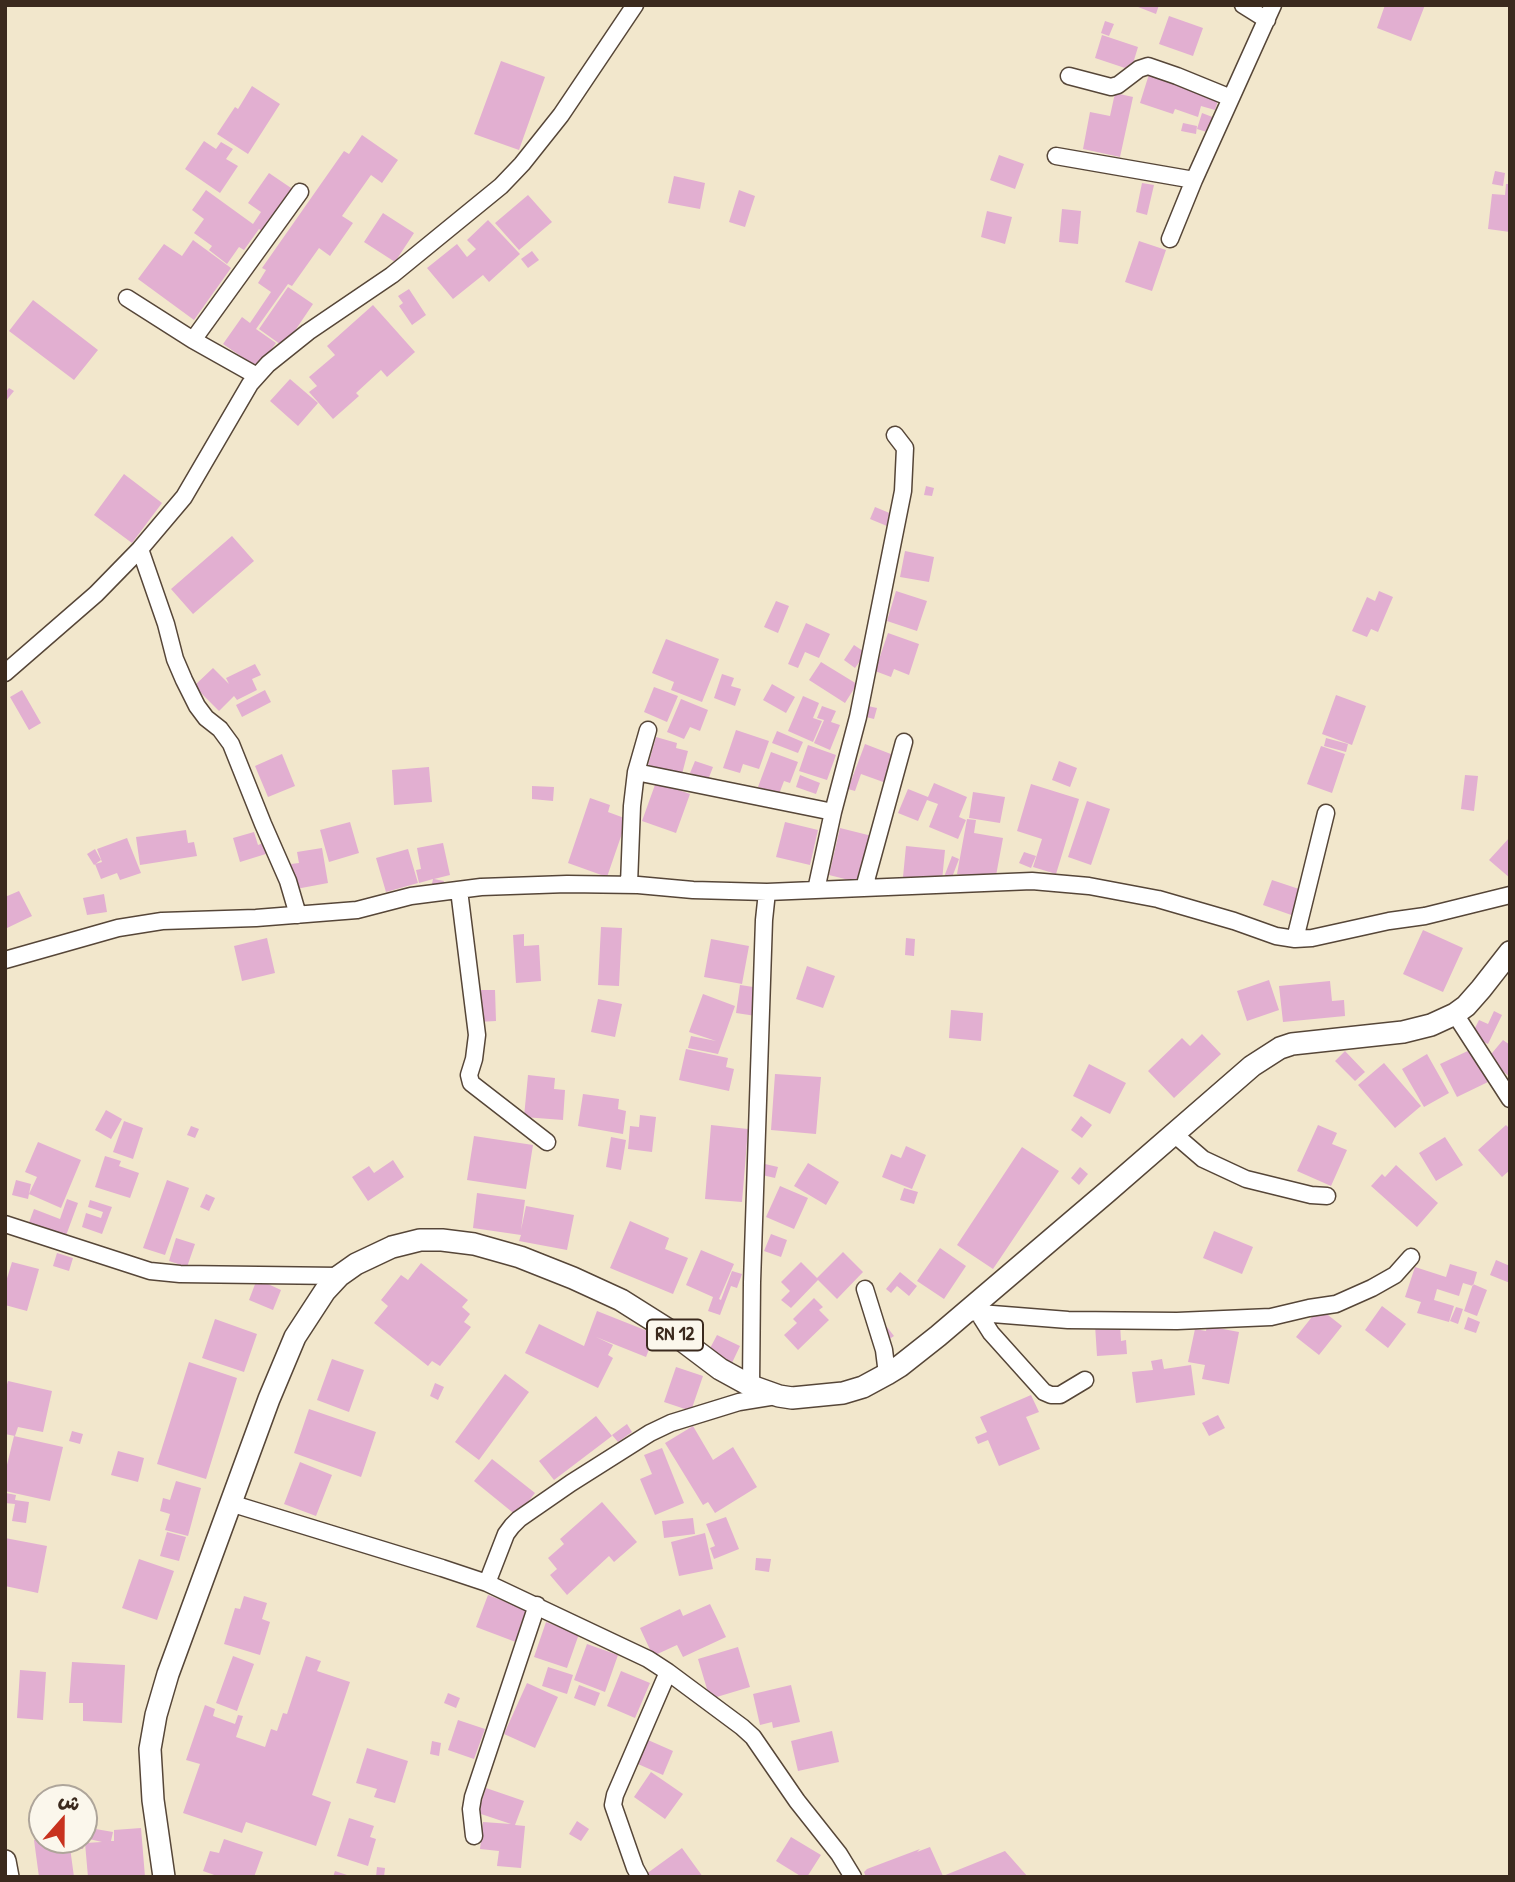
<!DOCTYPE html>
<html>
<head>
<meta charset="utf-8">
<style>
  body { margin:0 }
  #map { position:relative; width:1515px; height:1882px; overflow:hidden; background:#f2e7cc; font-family:"Patrick Hand","Playpen Sans Arabic",sans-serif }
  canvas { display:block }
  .frame { position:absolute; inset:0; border:7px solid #3b2a1e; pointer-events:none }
  .north { position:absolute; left:28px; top:1784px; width:70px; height:70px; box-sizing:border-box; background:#fbf7ec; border:2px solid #aea59a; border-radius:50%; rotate:21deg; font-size:19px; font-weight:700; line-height:28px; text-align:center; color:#3b2a1e }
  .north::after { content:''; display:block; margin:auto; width:24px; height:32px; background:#c8321e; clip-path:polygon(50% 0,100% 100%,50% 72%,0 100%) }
</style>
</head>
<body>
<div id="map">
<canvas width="1515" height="1882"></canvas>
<div class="frame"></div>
<div class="north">ش</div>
</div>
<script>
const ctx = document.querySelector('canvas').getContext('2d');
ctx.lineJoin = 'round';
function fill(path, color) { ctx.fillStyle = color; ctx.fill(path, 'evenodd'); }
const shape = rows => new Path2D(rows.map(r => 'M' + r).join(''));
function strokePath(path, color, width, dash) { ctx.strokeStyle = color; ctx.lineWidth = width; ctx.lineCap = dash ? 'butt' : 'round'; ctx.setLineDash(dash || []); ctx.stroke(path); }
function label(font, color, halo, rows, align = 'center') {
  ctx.font = font + ' "Patrick Hand",sans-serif'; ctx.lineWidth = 6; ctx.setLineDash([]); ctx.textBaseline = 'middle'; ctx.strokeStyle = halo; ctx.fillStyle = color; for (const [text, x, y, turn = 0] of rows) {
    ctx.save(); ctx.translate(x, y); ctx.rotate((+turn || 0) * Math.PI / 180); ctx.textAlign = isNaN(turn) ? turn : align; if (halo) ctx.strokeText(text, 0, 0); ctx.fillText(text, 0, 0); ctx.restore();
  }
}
const building = shape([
  [1133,5,1159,5,1156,14],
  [1385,5,1425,5,1411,41,1377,28],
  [1169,16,1203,28,1193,56,1159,44],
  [1105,21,1114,24,1109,36,1101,33],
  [1102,35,1138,47,1131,70,1095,58],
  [501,61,545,77,519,150,474,134],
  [1150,71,1220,94,1215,110,1201,106,1198,117,1175,109,1173,114,1140,103],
  [252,86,280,104,248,154,217,134,235,107,238,109],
  [1115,93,1133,97,1120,157,1083,149,1090,112,1110,116],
  [1202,113,1215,118,1210,133,1197,129],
  [1183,123,1197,126,1196,134,1181,131],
  [362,135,398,160,382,183,371,175,342,216,353,223,330,256,319,248,292,286,288,284,256,329,276,343,258,368,223,344,242,317,250,323,271,292,258,283,266,270,262,268,344,151,349,154],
  [204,141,216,149,221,142,233,149,226,159,238,166,220,193,185,169],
  [999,155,1024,164,1015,189,990,180],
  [1495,171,1505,173,1503,186,1492,184],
  [269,173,294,190,265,233,259,229,244,250,239,247,227,264,209,250,212,246,194,233,204,219,192,210,206,190,253,224,261,212,248,203],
  [674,176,705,183,700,209,668,203],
  [1142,183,1154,185,1147,215,1136,212],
  [1506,184,1510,184,1510,232,1488,229,1492,194,1505,195],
  [739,190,755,196,745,227,729,222],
  [528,195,552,222,519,250,495,223],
  [1062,209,1081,211,1078,244,1059,242],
  [987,211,1012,217,1005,244,981,237],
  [383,213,414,233,395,262,364,242],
  [488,220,520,254,489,282,483,275,453,299,427,268,457,244,467,257,476,249,467,240],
  [193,240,231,268,194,320,138,279,164,244,182,256],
  [1139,241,1166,250,1152,291,1125,282],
  [532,251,539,260,528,268,521,259],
  [288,287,313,304,284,347,259,329],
  [409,289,426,315,412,325,399,306,403,303,398,296],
  [33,300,98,350,74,380,9,331],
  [373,305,415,352,387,377,381,370,356,393,359,396,333,419,309,392,317,386,309,377,335,355,327,346],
  [290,379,318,403,298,426,270,401],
  [9,388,14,391,5,402,5,393],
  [124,474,162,503,132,543,94,515],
  [926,486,934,488,932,496,924,495],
  [875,507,892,514,887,526,870,519],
  [232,536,254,561,193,614,171,589],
  [905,551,934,557,929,582,900,577],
  [896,591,927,601,917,631,887,621],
  [1379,591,1393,597,1378,632,1371,629,1367,637,1352,631,1367,597,1375,601],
  [776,601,789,606,778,633,764,627],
  [806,623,830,634,819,658,805,652,798,668,788,664],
  [888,633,919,644,909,675,894,669,891,677,875,671],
  [666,639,719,659,702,702,671,690,674,682,652,673],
  [854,645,866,653,855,668,844,660],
  [821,662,857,684,845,703,809,680],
  [255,664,261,675,252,679,257,690,237,700,234,696,219,711,194,686,213,668,229,684,226,678],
  [722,674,734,678,731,686,741,689,735,706,714,698],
  [772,684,795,697,786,713,763,700],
  [654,687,678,696,667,722,644,712],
  [22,690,41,723,29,730,10,697],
  [265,690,271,702,242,717,236,705],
  [1336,695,1366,706,1352,745,1322,734],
  [803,696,819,703,813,718,822,721,813,742,788,731],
  [681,699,708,710,700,731,690,727,684,739,667,732],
  [822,706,836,711,831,722,840,725,830,750,814,743,824,720,817,718],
  [868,706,877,708,874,719,866,717],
  [736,730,769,741,759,769,743,764,740,773,723,768],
  [777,731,803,742,798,753,772,743],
  [656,737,677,743,676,748,688,751,682,774,648,765],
  [1326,738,1348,744,1346,752,1324,746],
  [865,744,896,756,886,783,861,774,855,791,848,789],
  [808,745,836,755,827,780,799,771],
  [1321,746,1345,754,1332,793,1307,784],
  [771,752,798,762,790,783,784,781,779,794,758,787],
  [282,754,295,786,268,797,255,766],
  [695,761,713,767,708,780,690,773],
  [1059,761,1077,768,1070,787,1052,780],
  [429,767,432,802,394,805,392,770],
  [800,775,820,783,816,794,796,787],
  [1465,775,1478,776,1474,811,1461,809],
  [656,782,690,794,676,833,642,821],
  [934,783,967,797,959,817,966,820,958,839,929,827,938,804,927,800,918,821,898,813,908,789,928,797],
  [1031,784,1079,799,1056,874,1033,867,1042,839,1017,831],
  [532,786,554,787,553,801,532,799],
  [973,792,1005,797,1000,823,969,818],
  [590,798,610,805,608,812,627,819,607,877,568,863],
  [1087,801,1110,809,1091,865,1068,857],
  [967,819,976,820,974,833,1003,838,995,881,957,874],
  [350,822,359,853,329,862,320,830],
  [785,822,818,830,810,865,776,857],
  [840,828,876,837,865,884,829,875],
  [186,830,188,843,194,842,197,856,140,865,136,837],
  [254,832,258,845,266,842,269,853,240,862,233,838],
  [1510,837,1510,878,1489,860],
  [127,838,141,873,120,880,117,873,101,879,95,864,102,862,97,849],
  [443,843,450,875,434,879,444,881,440,900,429,898,433,879,419,883,416,870,421,869,417,848],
  [906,846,945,850,942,881,903,877],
  [322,848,328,883,296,889,291,864,299,863,297,852],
  [95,849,101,860,94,865,87,854],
  [408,849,418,883,386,892,376,858],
  [1024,852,1036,856,1031,868,1019,863],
  [952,856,959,859,951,880,944,877],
  [1272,880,1305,891,1297,917,1263,905],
  [19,891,32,916,5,929,5,897],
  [104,894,107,912,87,915,83,898],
  [601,927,622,928,619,986,598,985],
  [1423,930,1463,948,1443,992,1403,974],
  [524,934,524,946,539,945,541,981,516,983,513,935],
  [267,938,275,973,242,981,234,946],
  [906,938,915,939,914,956,905,955],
  [711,939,749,946,742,984,704,977],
  [807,966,835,976,823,1008,796,999],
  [1269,980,1279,1010,1247,1021,1237,991],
  [1330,981,1332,1001,1344,1000,1345,1016,1283,1022,1279,986],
  [740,985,760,988,756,1016,736,1013],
  [477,990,495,990,496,1021,478,1022],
  [703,994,735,1006,718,1054,688,1048,691,1036,716,1041,689,1032],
  [598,999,622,1004,615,1037,591,1032],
  [951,1010,983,1013,981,1041,949,1038],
  [1494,1011,1502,1015,1488,1044,1471,1036,1479,1020,1488,1024],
  [1202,1034,1221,1054,1174,1098,1148,1071,1182,1038,1190,1046],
  [1503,1040,1510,1045,1510,1077,1487,1059],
  [686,1049,728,1058,726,1067,734,1069,729,1091,679,1080],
  [1472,1049,1488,1082,1457,1097,1440,1064],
  [1345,1051,1365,1072,1355,1081,1335,1061],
  [1427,1054,1449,1093,1424,1107,1402,1069],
  [1384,1063,1421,1106,1395,1128,1358,1085],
  [1089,1064,1126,1083,1110,1114,1073,1096],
  [775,1074,821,1077,816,1134,771,1130],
  [528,1075,555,1078,554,1089,565,1090,563,1120,524,1117],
  [583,1094,619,1099,618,1109,626,1111,623,1134,578,1126],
  [106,1110,122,1119,111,1139,95,1130],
  [640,1115,656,1117,652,1152,628,1149,630,1126,639,1127],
  [1081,1116,1092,1125,1082,1138,1071,1130],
  [124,1121,143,1128,133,1159,113,1152],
  [711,1125,748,1129,742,1202,705,1199],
  [1318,1125,1337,1133,1332,1144,1347,1150,1331,1186,1297,1171],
  [1506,1125,1510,1129,1510,1170,1502,1177,1478,1150],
  [191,1126,199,1129,195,1138,187,1135],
  [474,1136,533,1145,526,1189,467,1180],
  [611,1137,626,1140,621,1170,606,1167],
  [1445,1137,1463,1165,1436,1181,1419,1153],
  [38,1142,81,1160,61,1208,29,1194,37,1177,25,1172],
  [906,1146,926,1155,912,1189,882,1177,891,1154,901,1158],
  [1022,1147,1059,1171,993,1269,957,1245],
  [105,1156,121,1161,119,1166,139,1173,130,1198,95,1187],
  [393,1160,404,1177,368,1201,352,1177,369,1166,374,1173],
  [808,1163,839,1182,826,1205,794,1186],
  [765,1164,778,1167,775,1178,762,1175],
  [1396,1165,1438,1203,1417,1227,1371,1186,1382,1174,1385,1177],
  [1080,1167,1088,1174,1079,1185,1071,1178],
  [16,1180,31,1184,28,1199,12,1195],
  [167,1180,189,1188,165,1255,143,1248],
  [780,1186,808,1198,794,1229,766,1217],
  [904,1188,918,1192,914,1204,900,1200],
  [477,1193,525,1200,521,1230,526,1206,574,1215,567,1250,519,1241,521,1235,473,1228],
  [206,1194,215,1198,209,1211,200,1207],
  [67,1199,78,1203,64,1241,27,1228,34,1209,60,1219],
  [90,1200,112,1207,102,1234,82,1227,86,1213,101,1218,103,1212,88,1207],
  [630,1221,669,1238,665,1249,688,1258,673,1294,610,1268],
  [1214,1231,1253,1247,1242,1274,1203,1258],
  [771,1234,787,1240,781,1257,764,1251],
  [176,1238,195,1244,187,1267,169,1261],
  [940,1248,966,1266,944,1299,917,1281],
  [701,1250,734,1264,719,1299,721,1300,732,1271,742,1274,737,1288,731,1286,720,1315,708,1311,713,1297,686,1285],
  [843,1252,863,1272,837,1299,818,1280,791,1308,781,1300,790,1291,781,1282,801,1262,817,1278],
  [57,1253,73,1258,69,1271,53,1266],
  [1496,1260,1510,1266,1510,1283,1490,1275],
  [12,1262,39,1269,27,1311,5,1305,5,1285],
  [421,1263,468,1300,462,1307,470,1314,464,1322,471,1327,440,1366,432,1361,428,1366,374,1323,388,1306,381,1300,401,1275,408,1280],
  [1450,1264,1477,1272,1473,1286,1463,1283,1459,1296,1437,1289,1434,1300,1454,1306,1449,1322,1417,1313,1421,1302,1405,1297,1415,1267,1446,1277],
  [900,1272,917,1286,909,1296,897,1286,891,1293,886,1289],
  [257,1279,281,1290,273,1310,249,1300],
  [1473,1284,1487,1290,1477,1316,1464,1311],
  [814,1298,823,1307,819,1310,829,1320,798,1350,784,1335,797,1323,793,1319],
  [1382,1306,1406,1324,1388,1348,1365,1330],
  [1456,1307,1463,1309,1458,1324,1450,1321],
  [1319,1308,1342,1326,1319,1355,1296,1337],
  [597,1311,655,1334,646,1357,596,1337,613,1345,608,1355,613,1358,598,1388,525,1353,539,1324,584,1346],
  [1468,1317,1480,1322,1476,1333,1464,1329],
  [215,1319,257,1334,244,1372,202,1358],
  [1120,1324,1121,1341,1126,1340,1127,1354,1097,1356,1095,1325],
  [1207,1326,1239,1332,1229,1384,1202,1379,1205,1365,1188,1362,1195,1329,1206,1331],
  [887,1327,894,1336,877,1347,870,1338],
  [717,1335,740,1346,731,1365,707,1354],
  [332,1359,364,1370,349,1412,317,1400],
  [1162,1359,1164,1369,1191,1365,1195,1395,1136,1403,1132,1372,1153,1370,1151,1361],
  [189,1362,237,1378,206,1479,157,1464],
  [676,1367,703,1376,691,1411,664,1402],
  [505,1374,529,1392,479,1460,455,1442],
  [8,1381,52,1391,43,1432,18,1427,15,1436,5,1434,5,1391],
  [435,1383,444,1387,438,1400,430,1396],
  [1031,1395,1039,1412,1026,1417,1040,1449,999,1466,988,1440,978,1444,975,1437,987,1432,980,1417],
  [309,1409,376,1432,361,1477,294,1453],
  [1218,1415,1225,1428,1209,1436,1202,1423],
  [596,1416,612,1436,554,1480,539,1461],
  [627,1424,632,1432,618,1442,612,1435],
  [693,1426,713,1460,733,1447,757,1487,715,1513,708,1502,703,1505,665,1443],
  [72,1431,83,1434,80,1444,69,1441],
  [14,1436,63,1447,50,1501,5,1491,5,1473],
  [662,1448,684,1503,655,1515,640,1479,652,1474,644,1455],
  [118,1451,144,1458,138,1482,111,1475],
  [492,1459,535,1493,517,1516,474,1481],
  [300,1462,332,1475,316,1516,284,1504],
  [176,1481,201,1488,188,1536,165,1530,170,1514,160,1511,163,1498,170,1500],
  [6,1493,16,1495,15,1500,29,1502,26,1523,12,1521,15,1504,5,1503],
  [602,1502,637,1542,614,1562,609,1556,567,1595,550,1575,557,1569,548,1558,564,1544,560,1539],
  [726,1517,739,1549,714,1559,710,1548,715,1546,706,1524],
  [693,1518,695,1534,664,1538,662,1521],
  [167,1532,186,1537,179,1561,160,1556],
  [705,1533,713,1569,679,1576,671,1542],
  [5,1538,47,1546,38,1593,5,1586],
  [756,1558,771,1559,769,1572,755,1570],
  [139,1559,174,1571,157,1620,122,1608],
  [488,1595,533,1612,521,1644,476,1627],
  [244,1596,267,1603,262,1619,270,1622,260,1655,224,1644,235,1608,240,1609],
  [710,1604,726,1637,683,1657,677,1645,653,1656,640,1628,680,1609,683,1616],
  [546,1622,579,1634,567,1668,534,1657],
  [587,1644,618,1655,605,1692,574,1680],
  [738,1647,750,1687,710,1699,698,1659],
  [233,1656,254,1664,237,1711,216,1703],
  [306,1656,321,1661,317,1671,350,1682,312,1795,331,1802,316,1846,246,1822,242,1833,183,1813,200,1764,186,1760,205,1705,215,1709,213,1716,235,1724,238,1715,243,1716,236,1737,265,1747,271,1729,277,1731,283,1713,287,1714],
  [72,1662,125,1665,122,1723,83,1721,83,1703,69,1703],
  [548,1667,573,1675,567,1694,542,1686],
  [20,1670,46,1672,43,1720,17,1718],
  [621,1671,650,1683,635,1718,607,1706],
  [527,1683,558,1697,535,1748,504,1734],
  [579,1685,600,1693,595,1706,574,1698],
  [791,1685,800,1722,773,1728,772,1722,760,1725,753,1694],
  [448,1693,460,1698,456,1708,444,1703],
  [458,1720,485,1729,474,1759,448,1750],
  [832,1731,839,1762,798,1771,791,1741],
  [648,1740,673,1751,663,1775,638,1764],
  [432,1741,441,1743,439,1756,430,1754],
  [367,1748,408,1761,395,1803,374,1797,377,1789,356,1783],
  [651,1772,683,1794,665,1819,634,1797],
  [486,1788,524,1801,515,1825,525,1826,521,1868,497,1866,499,1851,480,1849,483,1822,511,1824,478,1813],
  [349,1818,374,1826,370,1837,376,1839,368,1866,337,1856],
  [577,1821,589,1829,581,1841,569,1834],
  [84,1827,113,1832,111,1841,114,1841,114,1830,141,1828,145,1877,88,1877,85,1843,102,1842,85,1838],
  [791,1837,821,1855,807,1877,802,1877,776,1861],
  [42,1839,69,1840,74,1877,39,1877,34,1840],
  [224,1839,263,1852,254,1877,220,1877,203,1871,210,1851,219,1853],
  [76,1840,85,1840,83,1849,75,1848],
  [930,1847,943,1876,1005,1851,1028,1877,866,1877,864,1872,867,1869,920,1849,917,1852],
  [682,1848,703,1877,642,1877],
  [377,1867,385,1868,384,1877,376,1877],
  [335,1871,350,1876,350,1877,333,1877]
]);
const minor = shape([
  [1243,5,1267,20],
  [1069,76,1111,87,1118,85,1139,69,1148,66,1177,76,1231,98],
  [1056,156,1194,180],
  [1170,239,1194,180,1273,5],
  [127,298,193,340,257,376],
  [193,340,300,192],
  [140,549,166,624,175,659,184,680,197,706,206,718,220,729,231,744,263,824,288,881,298,915],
  [5,673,96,594,140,549,184,497,250,384,268,364,308,332,392,275,501,186,522,164,561,115,635,5],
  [636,772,833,812],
  [629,884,632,806,636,772,648,730],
  [864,888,904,742],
  [459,890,477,1035,474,1059,469,1075,471,1083,547,1142],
  [816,890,833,812,858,717,903,491,905,448,895,435],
  [1295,939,1326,813],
  [5,960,118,928,162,921,256,918,357,910,411,896,481,887,567,884,638,885,693,890,767,892,1032,881,1089,886,1158,899,1234,921,1276,936,1295,939,1312,938,1389,921,1425,916,1510,895],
  [1455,1014,1510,1099],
  [1174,1134,1203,1159,1246,1179,1311,1195,1327,1196],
  [5,1224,150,1271,180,1274,339,1276],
  [865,1289,884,1350,887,1374],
  [967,1312,1068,1320,1177,1321,1271,1317,1309,1308,1336,1304,1372,1288,1395,1275,1411,1257],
  [979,1314,991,1333,1044,1392,1051,1395,1060,1395,1085,1380],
  [751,1386,752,1282,764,920,767,892],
  [230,1503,442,1568,487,1583,648,1659,668,1672,742,1727,753,1737,797,1801,839,1854,853,1877],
  [487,1583,506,1534,512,1526,519,1519,571,1483,650,1433,671,1423,739,1402,776,1396],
  [474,1836,471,1809,473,1797,537,1605],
  [640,1877,635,1868,613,1805,615,1795,668,1672]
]);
const major = shape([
  [5,1861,8,1877],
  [164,1877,153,1800,150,1749,156,1715,168,1674,269,1399,295,1337,325,1291,339,1276,356,1264,392,1247,420,1240,442,1240,474,1244,520,1257,573,1278,621,1300,667,1329,720,1369,751,1386,779,1396,792,1398,843,1393,863,1387,887,1374,900,1366,938,1336,1107,1192,1252,1066,1280,1048,1292,1044,1403,1032,1431,1025,1455,1014,1466,1006,1481,989,1510,952]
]);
const shields = [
  [675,1335,56]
];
const shieldNames = [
  ["RN 12",675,1335]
];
fill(building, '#e2afd1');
strokePath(minor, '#564638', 19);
strokePath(major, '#564638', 24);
strokePath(minor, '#fff', 16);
strokePath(major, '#fff', 21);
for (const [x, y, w] of shields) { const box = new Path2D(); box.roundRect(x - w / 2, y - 15.5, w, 31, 5); ctx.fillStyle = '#fbf7ec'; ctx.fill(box); strokePath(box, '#3b2a1e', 2); }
label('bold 19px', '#3b2a1e', null, shieldNames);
</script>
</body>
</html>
